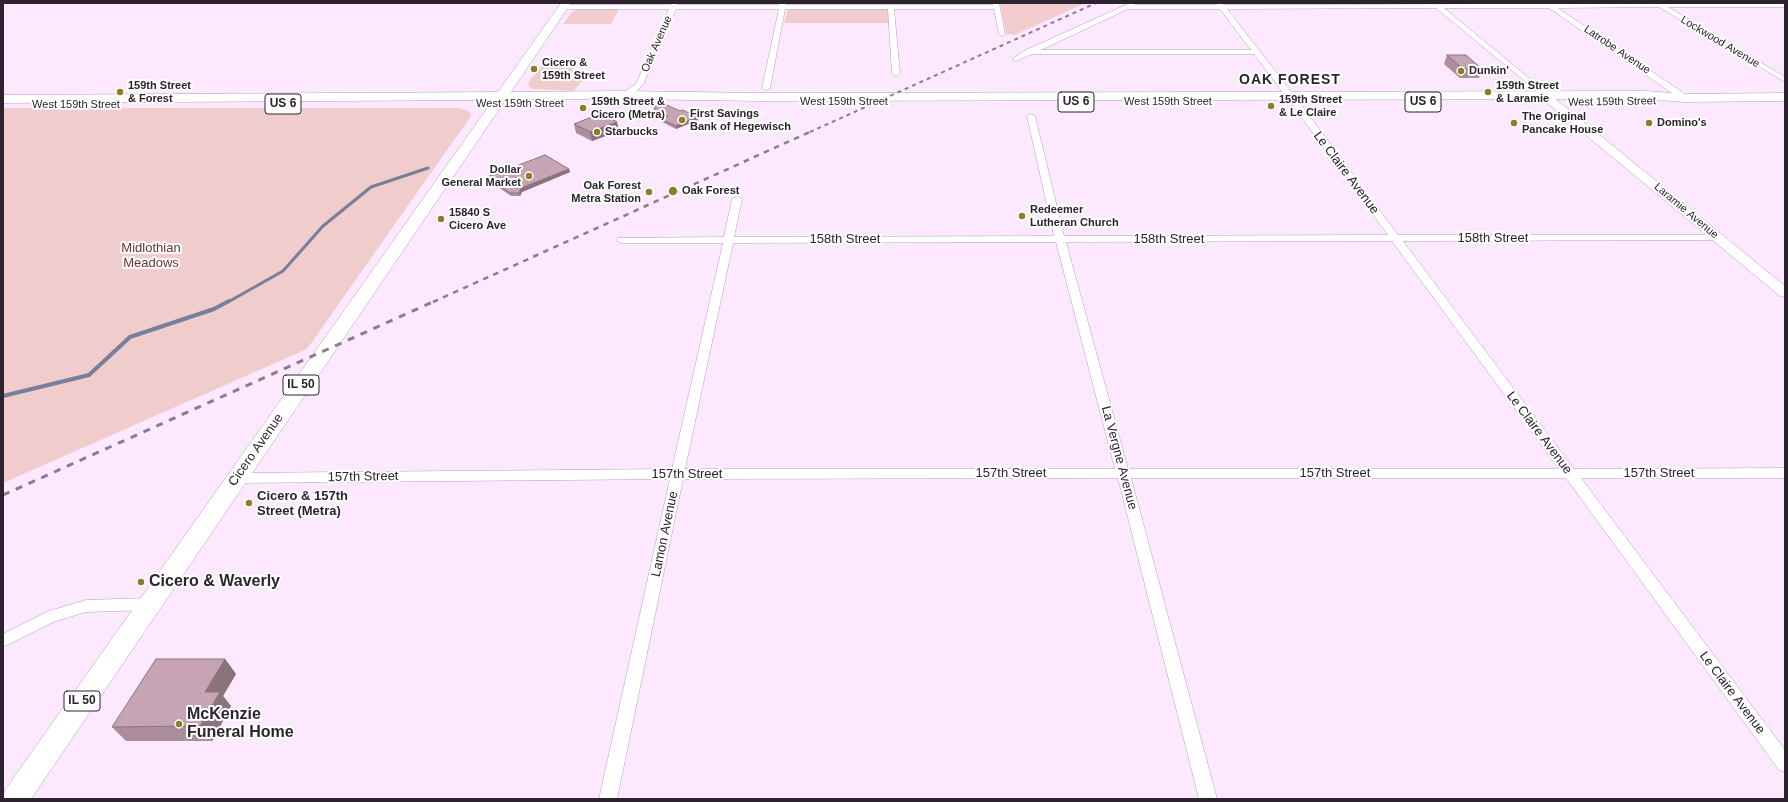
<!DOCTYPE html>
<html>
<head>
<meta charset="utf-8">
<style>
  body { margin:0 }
  #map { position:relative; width:1788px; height:802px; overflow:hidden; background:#fce9ff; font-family:Helvetica,sans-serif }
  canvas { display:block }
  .frame { position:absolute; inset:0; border:4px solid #2c232e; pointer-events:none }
</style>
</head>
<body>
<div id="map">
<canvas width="1788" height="802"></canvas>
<div class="frame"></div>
</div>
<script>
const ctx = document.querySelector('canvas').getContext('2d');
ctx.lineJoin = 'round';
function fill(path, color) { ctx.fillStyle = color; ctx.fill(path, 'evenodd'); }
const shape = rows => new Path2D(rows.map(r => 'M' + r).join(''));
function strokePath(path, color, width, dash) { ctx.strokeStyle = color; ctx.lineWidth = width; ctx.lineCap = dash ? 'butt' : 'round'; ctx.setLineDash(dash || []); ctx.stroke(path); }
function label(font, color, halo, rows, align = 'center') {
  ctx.font = font + ' Helvetica,sans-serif'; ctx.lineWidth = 4; ctx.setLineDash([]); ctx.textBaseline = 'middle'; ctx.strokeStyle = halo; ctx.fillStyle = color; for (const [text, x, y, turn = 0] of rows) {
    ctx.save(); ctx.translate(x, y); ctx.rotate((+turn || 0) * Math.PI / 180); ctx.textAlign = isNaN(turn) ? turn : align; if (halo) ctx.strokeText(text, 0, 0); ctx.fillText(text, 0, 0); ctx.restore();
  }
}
const green = shape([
  [1000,3,1086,3,1014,35,1006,34],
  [883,8,888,9,891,23,784,23,787,11,791,9],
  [578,9,619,9,611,24,563,24,572,12],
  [545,60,577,60,572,72,574,75,585,77,574,91,532,89,528,86,530,79,538,72],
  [3,108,459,108,470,112,471,116,307,349,3,483]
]);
const streamFar1 = shape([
  [228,302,283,271,323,226,371,187,428,168]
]);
const stream = shape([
  [3,396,89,375,130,337,214,309,229,301]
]);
const street = shape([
  [672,3,678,3,677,5,779,5,780,3,786,3,786,5,993,5,993,3,999,3,1005,34,1002,36,999,34,994,9,894,9,900,74,896,76,892,74,888,9,785,9,770,88,766,90,762,88,779,9,676,9,643,85,632,95,624,97,620,95,636,84,669,9,563,9,560,7,563,5,671,5,672,3],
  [1130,3,1136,3,1135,5,1217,5,1216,3,1222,3,1224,5,1785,3,1785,7,1668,7,1785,77,1785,82,1659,7,1558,8,1688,96,1688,100,1682,100,1549,8,1444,8,1547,93,1547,97,1544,97,1436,8,1227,9,1293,94,1293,98,1287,98,1254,54,1032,54,1016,61,1012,59,1026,50,1130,3],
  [1128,9,1220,9,1251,50,1041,50,1128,9],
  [1291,99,1297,99,1398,235,1720,235,1722,237,1720,239,1717,240,1403,241,1574,469,1785,468,1785,478,1581,478,1785,750,1785,772,1779,770,1566,478,1131,478,1217,799,1199,799,1118,478,683,479,617,799,599,799,670,479,236,483,231,481,229,478,231,475,236,473,672,469,723,243,621,243,616,240,618,238,724,237,732,199,737,196,742,199,734,237,1054,236,1027,116,1031,114,1035,116,1064,236,1388,235,1291,103,1291,99],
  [1392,241,1559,469,1128,469,1066,242,1392,241],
  [1056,242,1115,469,685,469,733,243,1056,242],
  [149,598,154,600,156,604,154,608,149,610,86,612,53,622,3,647,3,634,49,611,86,600,149,598]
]);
const secondary = shape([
  [1544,92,1548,93,1785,286,1785,297,1780,296,1540,97,1539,95,1544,92]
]);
const primary = shape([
  [561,3,571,3,511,92,624,91,760,93,1646,91,1685,94,1785,93,1785,101,1685,102,1646,99,760,101,624,99,506,99,31,799,3,799,5,790,493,100,3,103,3,95,498,92,561,3]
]);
const railFar2 = shape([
  [810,132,1096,3]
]);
const railFar1 = shape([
  [433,302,812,131]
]);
const rail = shape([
  [3,495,435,301]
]);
const wall = shape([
  [1447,55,1482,69,1479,78,1460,78,1444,64],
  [654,109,698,120,676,129,662,122,661,119,665,117,655,112],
  [617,122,619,131,592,141,576,133,574,124],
  [569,169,570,172,522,192,520,196,511,196,488,180,487,177],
  [225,659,236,674,223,696,231,706,212,741,126,741,112,727]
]);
const shadedWall = shape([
  [697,117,698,120,676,129,676,126],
  [617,122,619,131,592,141,590,132],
  [569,169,570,172,522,192,520,196,519,193,521,188],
  [225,659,236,674,223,696,231,706,212,741,200,726,205,692]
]);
const building = shape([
  [1447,55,1466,55,1482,69,1463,69,1447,55],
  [658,101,680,111,683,110,697,117,676,126,661,119,668,116,654,109,658,101],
  [602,113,617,122,590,132,574,124,602,113],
  [545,155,569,169,521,188,519,193,510,193,487,177,545,155],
  [156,659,225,659,205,692,220,692,200,726,112,727,156,659]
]);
const markers = [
  [534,69,4,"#8a7f25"],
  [1461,71,4,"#8a7f25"],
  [120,92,4,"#8a7f25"],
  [1488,92,4,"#8a7f25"],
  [1271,106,4,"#8a7f25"],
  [583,108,4,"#8a7f25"],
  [682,120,4,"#8a7f25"],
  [1514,123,4,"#8a7f25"],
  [1649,123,4,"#8a7f25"],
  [597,132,4,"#8a7f25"],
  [529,176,4,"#8a7f25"],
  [673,191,5,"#8a7f25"],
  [649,192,4,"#8a7f25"],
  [1022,216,4,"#8a7f25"],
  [441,219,4,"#8a7f25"],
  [249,503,4,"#8a7f25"],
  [141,582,4,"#8a7f25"],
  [179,724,4,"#8a7f25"]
];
const farStreetnames = [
  ["Lockwood Avenue",1720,42,31],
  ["Oak Avenue",657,44,-66],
  ["Latrobe Avenue",1617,50,34],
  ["West 159th Street",844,102],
  ["West 159th Street",1168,102],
  ["West 159th Street",1612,102,-1],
  ["West 159th Street",520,104],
  ["West 159th Street",76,105],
  ["Laramie Avenue",1686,211,40]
];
const farPoinames = [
  ["Cicero &",542,63],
  ["159th Street",542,76],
  ["Dunkin'",1469,71],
  ["159th Street",128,86],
  ["& Forest",128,99],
  ["159th Street",1496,86],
  ["& Laramie",1496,99],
  ["159th Street",1279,100],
  ["& Le Claire",1279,113],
  ["159th Street &",591,102],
  ["Cicero (Metra)",591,115],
  ["First Savings",690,114],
  ["Bank of Hegewisch",690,127],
  ["The Original",1522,117],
  ["Pancake House",1522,130],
  ["Domino's",1657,123],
  ["Starbucks",605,132],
  ["Dollar",521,170,"right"],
  ["General Market",521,183,"right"],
  ["Oak Forest",641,186,"right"],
  ["Metra Station",641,199,"right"],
  ["Oak Forest",682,191],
  ["Redeemer",1030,210],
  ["Lutheran Church",1030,223],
  ["15840 S",449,213],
  ["Cicero Ave",449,226]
];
const shields = [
  [1076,102,36],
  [1423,102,36],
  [283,104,36],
  [301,385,36],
  [82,701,36]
];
const shieldNames = [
  ["US 6",1076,102],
  ["US 6",1423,102],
  ["US 6",283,104],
  ["IL 50",301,385],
  ["IL 50",82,701]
];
const streetNames = [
  ["Le Claire Avenue",1346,173,53],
  ["158th Street",1493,238],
  ["158th Street",845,239],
  ["158th Street",1169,239],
  ["Le Claire Avenue",1539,433,53],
  ["Cicero Avenue",256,450,-55],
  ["La Vergne Avenue",1119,458,75],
  ["157th Street",1011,473],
  ["157th Street",1335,473],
  ["157th Street",1659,473],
  ["157th Street",687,474],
  ["157th Street",363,477,-1],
  ["Lamon Avenue",665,534,-78],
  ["Le Claire Avenue",1732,693,53]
];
const parkNames = [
  ["Midlothian",151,248],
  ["Meadows",151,263]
];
const poiNames = [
  ["Cicero & 157th",257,496],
  ["Street (Metra)",257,511]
];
const farDistrictnames = [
  ["OAK FOREST",1290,80]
];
const nearPoinames = [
  ["Cicero & Waverly",149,582],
  ["McKenzie",187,715],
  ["Funeral Home",187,733]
];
fill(green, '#f0cccc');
strokePath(streamFar1, '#787f98', 3);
strokePath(stream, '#787f98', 4);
strokePath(street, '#b49eb8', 1);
strokePath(secondary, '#b49eb8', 1);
strokePath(primary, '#b49eb8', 1);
fill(street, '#fff');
fill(secondary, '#fff');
fill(primary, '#fff');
strokePath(railFar2, '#8a7c8c', 2, [4, 4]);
strokePath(railFar1, '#8a7c8c', 2.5, [5.5, 5.5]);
strokePath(rail, '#8a7c8c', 3, [7, 7]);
fill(wall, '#ab8d9b');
fill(shadedWall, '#8b737e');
fill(building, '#c7a4b4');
strokePath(building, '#8b737e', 1);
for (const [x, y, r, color] of markers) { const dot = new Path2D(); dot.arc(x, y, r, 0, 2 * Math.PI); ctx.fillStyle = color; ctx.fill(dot); strokePath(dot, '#fff', 1.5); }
label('11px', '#2c232e', '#fff', farStreetnames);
label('bold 11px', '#2c232e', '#fff', farPoinames, 'left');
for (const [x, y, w] of shields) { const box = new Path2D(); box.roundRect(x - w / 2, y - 10, w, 20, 3); ctx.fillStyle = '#fff'; ctx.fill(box); strokePath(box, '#2c232e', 1); }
label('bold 12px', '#2c232e', null, shieldNames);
label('13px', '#2c232e', '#fff', streetNames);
label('13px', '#6b3437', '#fff', parkNames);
label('bold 13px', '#2c232e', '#fff', poiNames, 'left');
ctx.letterSpacing = '1px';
label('bold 14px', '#2c232e', '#fff', farDistrictnames);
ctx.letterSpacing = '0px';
label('bold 16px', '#2c232e', '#fff', nearPoinames, 'left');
</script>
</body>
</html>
